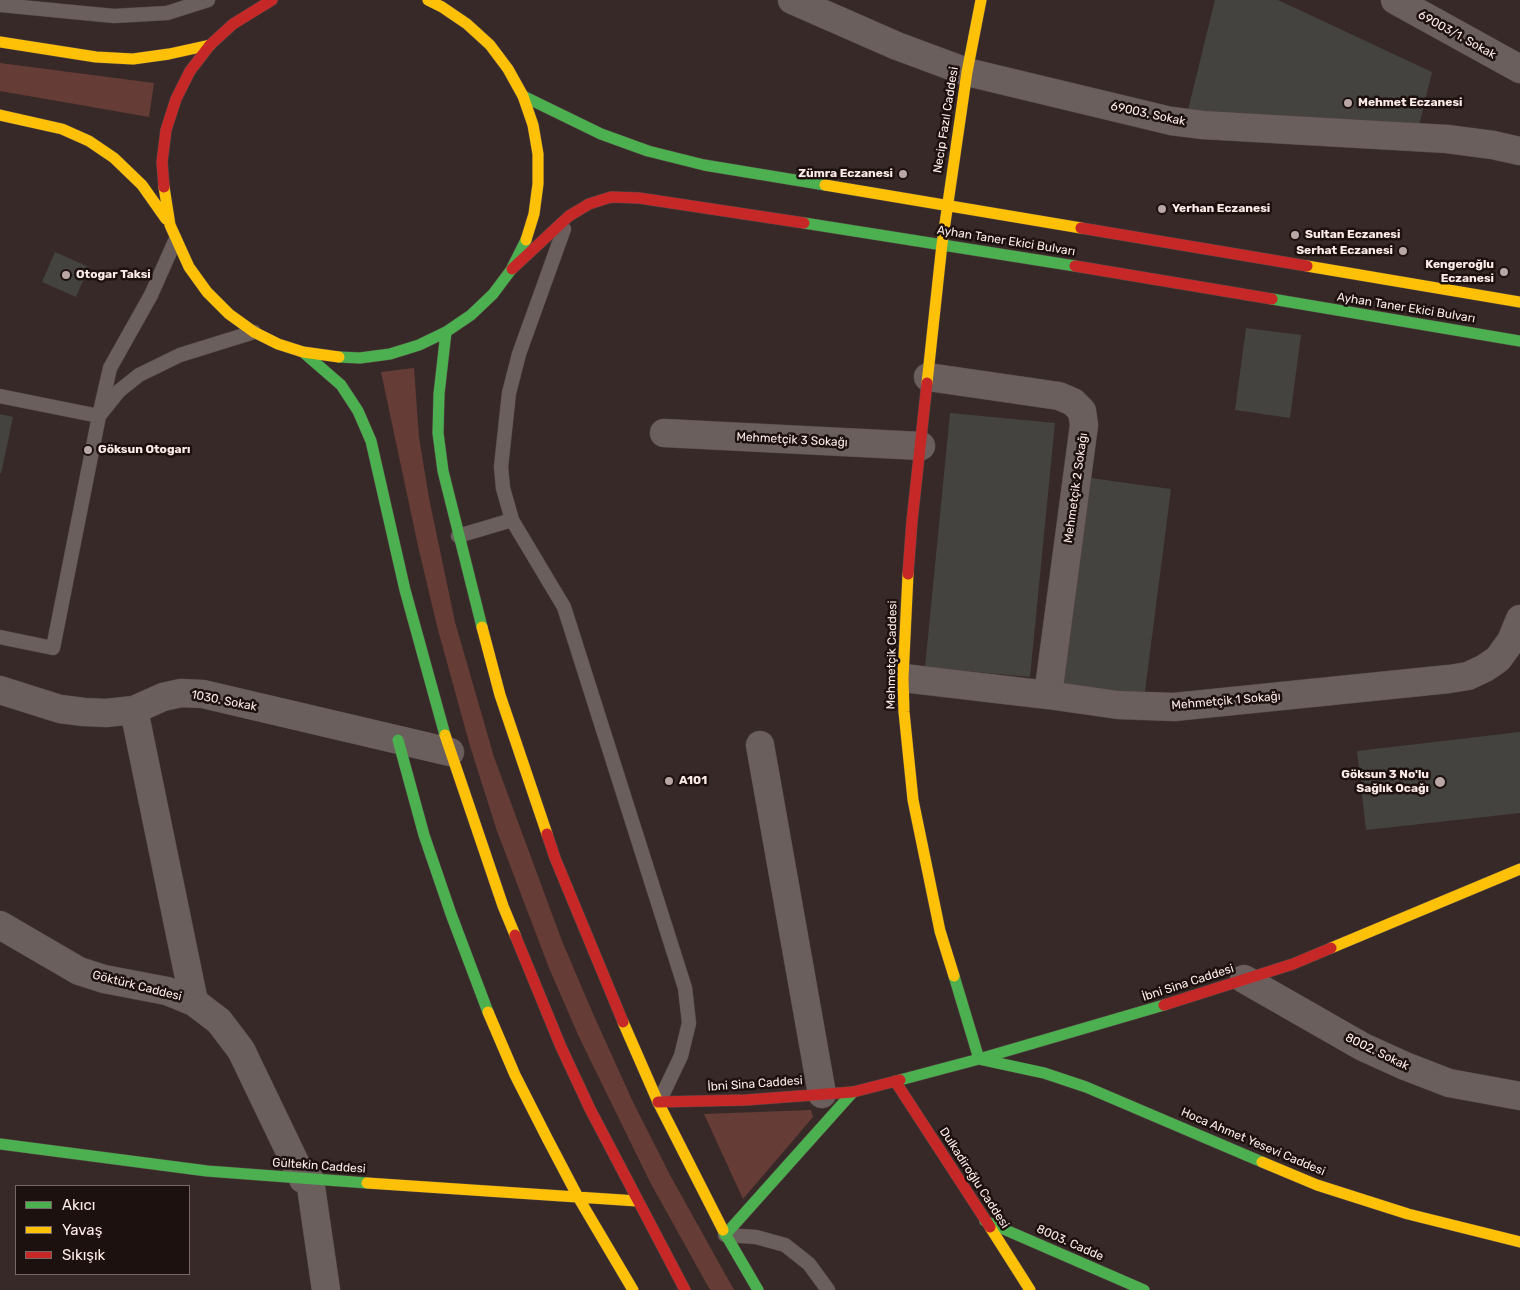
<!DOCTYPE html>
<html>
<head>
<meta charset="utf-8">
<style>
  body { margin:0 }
  #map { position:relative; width:1520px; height:1290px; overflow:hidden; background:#372927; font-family:Rubik,sans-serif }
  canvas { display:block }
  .legend { position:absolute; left:15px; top:1185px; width:175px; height:90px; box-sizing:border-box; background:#1d110f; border:1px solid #776866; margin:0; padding:6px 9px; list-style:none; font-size:15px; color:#fdebe8 }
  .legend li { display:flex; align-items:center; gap:10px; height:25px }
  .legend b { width:25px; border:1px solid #776866 }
</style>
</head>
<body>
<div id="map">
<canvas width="1520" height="1290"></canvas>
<ul class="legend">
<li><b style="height:6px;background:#4caf50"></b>Akıcı</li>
<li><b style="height:6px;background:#ffc107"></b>Yavaş</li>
<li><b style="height:6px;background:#c62828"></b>Sıkışık</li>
</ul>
</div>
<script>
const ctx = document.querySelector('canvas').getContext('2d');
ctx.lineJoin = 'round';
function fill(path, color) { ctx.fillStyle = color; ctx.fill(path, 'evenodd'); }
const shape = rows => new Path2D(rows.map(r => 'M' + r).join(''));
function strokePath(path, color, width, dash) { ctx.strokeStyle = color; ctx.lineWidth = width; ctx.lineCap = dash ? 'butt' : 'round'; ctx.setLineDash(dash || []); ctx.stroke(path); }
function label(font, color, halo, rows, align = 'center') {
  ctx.font = font + ' Rubik,sans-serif'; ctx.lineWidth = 5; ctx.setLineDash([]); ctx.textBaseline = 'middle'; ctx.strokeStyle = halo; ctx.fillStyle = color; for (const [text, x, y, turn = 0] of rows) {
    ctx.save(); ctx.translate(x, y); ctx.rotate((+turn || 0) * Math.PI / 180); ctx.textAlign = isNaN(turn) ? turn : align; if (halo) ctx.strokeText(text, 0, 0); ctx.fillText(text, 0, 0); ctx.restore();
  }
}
const green = shape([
  [0,63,154,83,149,117,0,91],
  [414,368,419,437,429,498,455,622,494,757,562,941,594,1016,633,1102,670,1175,734,1290,710,1290,650,1182,579,1037,549,968,497,831,470,746,437,626,418,546,381,372],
  [811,1110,813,1117,743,1199,704,1114]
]);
const building = shape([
  [1215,0,1278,0,1432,72,1418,130,1187,114],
  [55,252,89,267,76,297,42,282],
  [1246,328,1301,335,1290,418,1235,410],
  [950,413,1055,423,1030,677,925,667],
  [0,414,13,417,1,474,0,473],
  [1090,478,1171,489,1144,699,1063,688],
  [1520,732,1520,813,1366,830,1357,751]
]);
const lane = shape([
  [0,5,114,16,167,13,208,0],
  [564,229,519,354,509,393,501,467,503,488,512,520,564,607,685,988,689,1023,681,1056,659,1102],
  [175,241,151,295,110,368,99,416,119,391,139,375,180,355,254,332],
  [0,396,99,416,53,648,0,637],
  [458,536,512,520],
  [725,1235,756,1237,785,1245,809,1264,828,1290]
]);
const street = shape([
  [792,0,897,46,967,72,1171,121,1203,125,1447,139,1493,145,1520,151],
  [1395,0,1520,69],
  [928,377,1059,396,1073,402,1082,411,1084,425,1048,695],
  [664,433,921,446],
  [903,678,1048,695,1118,705,1174,707,1449,679,1468,676,1485,668,1498,659,1511,641,1520,619],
  [0,690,60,709,84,712,106,713,134,710,163,697,181,693,203,694,450,752],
  [134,710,194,1002],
  [760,745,822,1094],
  [0,925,79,971,104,979,167,991,194,1002,219,1021,241,1050,303,1179],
  [1244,979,1363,1047,1405,1066,1449,1083,1520,1096],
  [310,1180,326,1290]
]);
const fast = shape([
  [523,96,601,134,648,151,704,165,825,185],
  [804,223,1075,266],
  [1272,299,1520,341],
  [446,332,439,394,438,433,443,471,482,627],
  [303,352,341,385,358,411,371,441,405,590,445,735],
  [339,357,360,358,390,354,419,345,446,332,471,315,493,294,511,270,526,240],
  [398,740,424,835,451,914,488,1012],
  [954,976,979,1059,1044,1073,1086,1087,1262,1162],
  [900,1080,979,1059,1164,1005],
  [0,1144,207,1171,367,1183],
  [985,1221,1144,1290],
  [723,1230,758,1290],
  [725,1235,853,1092]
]);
const slow = shape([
  [428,0,442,7,467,24,490,45,508,69,523,96,533,125,538,154,538,184,534,214,526,240],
  [0,42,96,57,133,59,169,54,210,45],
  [0,115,62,129,89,141,114,158,142,185,166,219],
  [825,185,1081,228],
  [164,187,170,225,189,267,207,292,229,314,254,332,278,344,303,352,339,357],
  [1307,266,1520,302],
  [927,383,942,244,967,72,981,0],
  [908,574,903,678,904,712,913,800,940,931,954,976],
  [482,627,500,695,547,834],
  [445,735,503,906,515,935],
  [1331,948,1520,869],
  [488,1012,515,1075,547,1138,578,1197,633,1290],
  [623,1022,658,1102,723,1230],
  [1262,1162,1317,1185,1408,1214,1520,1242],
  [367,1183,637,1201],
  [990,1227,1030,1290]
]);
const jam = shape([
  [164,187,162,162,166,130,176,99,190,71,210,45,233,24,272,0],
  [1081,228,1307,266],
  [1075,266,1272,299],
  [512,269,569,216,589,204,611,197,639,198,804,223],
  [908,574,912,521,927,383],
  [547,834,555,858,623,1022],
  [515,935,561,1047,590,1109,685,1290],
  [1164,1005,1293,964,1331,948],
  [895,1081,990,1227],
  [658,1102,746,1100,853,1092,900,1080]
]);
const markers = [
  [1348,103,5,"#b8a7a4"],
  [903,174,5,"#b8a7a4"],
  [1162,209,5,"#b8a7a4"],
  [1295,235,5,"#b8a7a4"],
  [1403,251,5,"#b8a7a4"],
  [1504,272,5,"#b8a7a4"],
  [66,275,5,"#b8a7a4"],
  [88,450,5,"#b8a7a4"],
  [669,781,5,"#b8a7a4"],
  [1440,782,6,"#b8a7a4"]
];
const streetNames = [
  ["69003/1. Sokak",1457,35,29],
  ["69003. Sokak",1148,114,12],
  ["Necip Fazıl Caddesi",946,120,-81],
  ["Ayhan Taner Ekici Bulvarı",1006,241,9],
  ["Ayhan Taner Ekici Bulvarı",1406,308,9],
  ["Mehmetçik 3 Sokağı",792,440,3],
  ["Mehmetçik 2 Sokağı",1076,488,-82],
  ["Mehmetçik Caddesi",892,655,-89],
  ["1030. Sokak",224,701,11],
  ["Mehmetçik 1 Sokağı",1226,701,-5],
  ["İbni Sina Caddesi",1188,983,-18],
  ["Göktürk Caddesi",137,986,14],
  ["8002. Sokak",1377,1052,26],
  ["İbni Sina Caddesi",755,1084,-4],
  ["Hoca Ahmet Yesevi Caddesi",1253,1142,23],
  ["Gültekin Caddesi",319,1166,4],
  ["Dulkadiroğlu Caddesi",974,1178,57],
  ["8003. Cadde",1070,1243,24]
];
const poiNames = [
  ["Mehmet Eczanesi",1358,103],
  ["Zümra Eczanesi",893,174,"right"],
  ["Yerhan Eczanesi",1172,209],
  ["Sultan Eczanesi",1305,235],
  ["Serhat Eczanesi",1393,251,"right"],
  ["Kengeroğlu",1494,265,"right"],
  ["Eczanesi",1494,279,"right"],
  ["Otogar Taksi",76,275],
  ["Göksun Otogarı",98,450],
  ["Göksun 3 No'lu",1429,775,"right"],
  ["Sağlık Ocağı",1429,789,"right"],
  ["A101",679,781]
];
fill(green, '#663c37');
fill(building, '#444340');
strokePath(lane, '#534644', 15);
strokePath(street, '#534644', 29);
strokePath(fast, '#534644', 12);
strokePath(slow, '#534644', 12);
strokePath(jam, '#534644', 12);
strokePath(lane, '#6a5f5d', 14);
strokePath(street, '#6a5f5d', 28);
strokePath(fast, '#4caf50', 11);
strokePath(slow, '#ffc107', 11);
strokePath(jam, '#c62828', 11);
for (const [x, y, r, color] of markers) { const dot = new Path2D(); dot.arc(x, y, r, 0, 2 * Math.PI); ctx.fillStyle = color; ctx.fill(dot); strokePath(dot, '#1d110f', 2); }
label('12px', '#fdebe8', '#1d110f', streetNames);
label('bold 12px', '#fdebe8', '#1d110f', poiNames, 'left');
</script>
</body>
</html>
